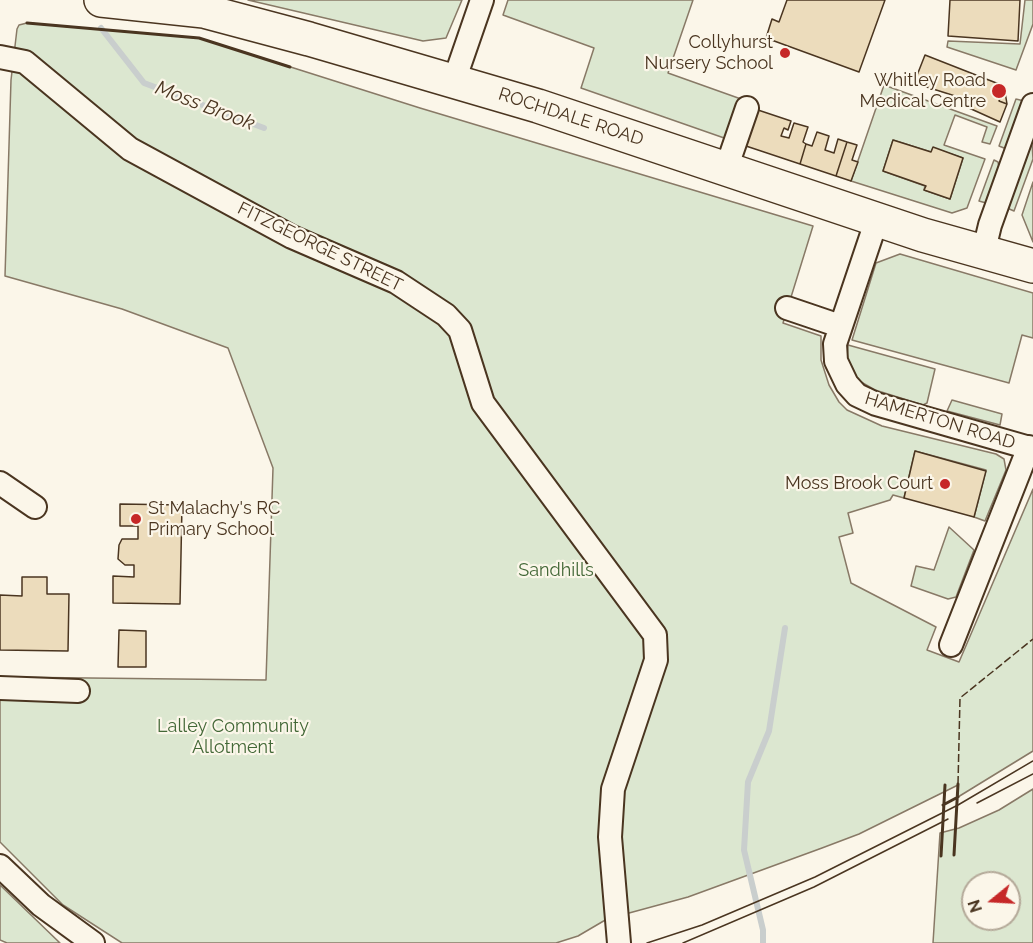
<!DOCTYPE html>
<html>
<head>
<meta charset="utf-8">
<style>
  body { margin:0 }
  #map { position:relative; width:1033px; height:943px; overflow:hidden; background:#fbf6e9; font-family:Raleway,sans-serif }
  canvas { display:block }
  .north { position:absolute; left:961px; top:871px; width:60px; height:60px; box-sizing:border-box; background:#fbf6e9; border:2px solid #b4a999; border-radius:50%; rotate:252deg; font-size:16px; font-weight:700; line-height:24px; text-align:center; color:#4a3520 }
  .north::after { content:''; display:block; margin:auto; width:21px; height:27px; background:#c62828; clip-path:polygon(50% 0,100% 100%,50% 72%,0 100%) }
</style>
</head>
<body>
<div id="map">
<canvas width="1033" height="943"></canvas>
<div class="north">N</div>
</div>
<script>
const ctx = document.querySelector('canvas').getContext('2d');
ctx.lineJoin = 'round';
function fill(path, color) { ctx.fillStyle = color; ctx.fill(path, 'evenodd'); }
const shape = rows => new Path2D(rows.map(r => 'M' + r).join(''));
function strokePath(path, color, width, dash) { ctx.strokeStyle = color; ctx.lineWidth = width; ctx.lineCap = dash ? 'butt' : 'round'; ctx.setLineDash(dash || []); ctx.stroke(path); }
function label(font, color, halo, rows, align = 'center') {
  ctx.font = font + ' Raleway,sans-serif'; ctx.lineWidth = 4.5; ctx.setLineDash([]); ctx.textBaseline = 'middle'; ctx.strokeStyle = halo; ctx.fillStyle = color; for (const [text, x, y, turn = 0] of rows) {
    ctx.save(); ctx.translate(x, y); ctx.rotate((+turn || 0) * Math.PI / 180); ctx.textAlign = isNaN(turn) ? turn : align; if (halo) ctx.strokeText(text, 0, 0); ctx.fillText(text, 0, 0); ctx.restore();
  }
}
const green = shape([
  [248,0,462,0,446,38,423,41,248,0],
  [508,0,693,0,668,73,741,99,727,139,581,88,594,48,503,15,508,0],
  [1025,0,1033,0,1033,24,1016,70,947,47,948,41,1020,44,1025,0],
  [27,23,199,38,420,108,813,226,783,323,821,336,821,360,829,385,839,402,847,410,882,426,996,454,1004,459,1006,470,985,521,974,517,986,470,915,451,904,498,893,495,890,500,848,513,853,533,839,537,851,583,936,627,927,650,959,662,1033,489,1033,751,958,797,958,785,859,834,822,848,688,897,607,919,578,936,556,943,122,943,63,905,0,842,0,677,266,680,273,468,228,348,122,309,5,276,11,80,17,29,19,25,27,23],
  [884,85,997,126,990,144,982,142,987,127,955,115,944,145,985,159,967,208,952,213,851,181,884,85],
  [893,140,931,152,933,148,963,158,950,199,924,190,925,186,883,171,893,140],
  [1016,99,1024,101,1007,147,1004,148,999,146,1016,99],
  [1032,143,1033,159,1014,211,1007,208,1032,143],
  [994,160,998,162,999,167,986,203,979,201,994,160],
  [1033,182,1033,242,1022,215,1033,182],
  [900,254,1033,293,1033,338,1022,335,1009,383,852,340,876,263,900,254],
  [848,345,935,369,927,403,923,405,875,390,861,382,852,373,847,358,848,345],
  [952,400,1002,414,1000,425,947,411,952,400],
  [949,527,974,550,956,597,948,599,911,586,916,566,934,570,949,527],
  [1033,789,1033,943,933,943,940,833,959,828,999,810,1033,789],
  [973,883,1009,883,1009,919,973,919,973,883],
  [0,885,60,943,7,943,0,940,0,885]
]);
const stream = shape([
  [101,28,144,83,264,128],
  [763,943,763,930,744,850,748,782,769,731,785,628]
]);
const building = shape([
  [787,0,885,0,859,72,766,38,772,19,779,22,787,0],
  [950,0,1020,0,1018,41,948,36,950,0],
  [925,55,1004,86,999,101,1007,104,1000,122,969,108,971,101,914,83,925,55],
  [1004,86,1007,104,999,101,1004,86],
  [758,110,791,121,788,130,784,128,781,136,789,138,794,123,808,127,803,142,806,144,800,164,746,146,758,110],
  [817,132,829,136,825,150,834,153,838,139,847,142,836,176,800,164,806,144,812,146,817,132],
  [893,140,931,152,933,147,963,158,950,199,924,190,926,186,883,171,893,140],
  [847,142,857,145,852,160,858,162,851,181,836,176,847,142],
  [915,451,986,471,974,517,904,498,915,451],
  [120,504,182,505,180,604,113,603,113,576,134,577,134,565,125,565,118,559,119,545,122,539,138,539,138,526,120,526,120,504],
  [22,577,47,577,47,594,69,594,68,651,0,650,0,595,22,596,22,577],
  [119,630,146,631,146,667,118,667,119,630]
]);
const minor = shape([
  [0,57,25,62,130,149,292,237,396,282,446,315,460,330,483,403,655,635,656,660,613,789,610,837,619,943],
  [454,81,482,0],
  [726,169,747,108],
  [877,219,835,344,836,361,847,384,857,395,876,404,1033,449],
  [983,254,990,225,1033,105],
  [787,308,840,326],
  [0,483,35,507],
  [951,645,1029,447],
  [0,688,78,691],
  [0,866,41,905,93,943]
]);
const highway = shape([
  [101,0,204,11,309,39,538,106,923,235,1033,266]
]);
const tram = shape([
  [977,803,1033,774],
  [647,943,702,925,815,877,958,805,1033,761],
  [683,943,814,887,948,819]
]);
const fence = shape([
  [958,784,960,698,1033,639]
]);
const wall = shape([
  [27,23,199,38,290,67],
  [943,805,958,797],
  [954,855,958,784],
  [941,856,945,785]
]);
const markers = [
  [785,53,6,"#c62828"],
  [999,91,8,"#c62828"],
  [945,484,6,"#c62828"],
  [136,519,6,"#c62828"]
];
const poiNames = [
  ["Collyhurst",773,43],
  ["Nursery School",773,64],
  ["Whitley Road",986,81],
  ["Medical Centre",986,102],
  ["Moss Brook Court",933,484],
  ["St Malachy's RC",148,509,"left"],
  ["Primary School",148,530,"left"]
];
const streetNames = [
  ["ROCHDALE ROAD",571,117,18],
  ["FITZGEORGE STREET",320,247,26],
  ["HAMERTON ROAD",940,421,17]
];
const parkNames = [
  ["Sandhills",556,571],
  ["Lalley Community",233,727],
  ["Allotment",233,748]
];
const waterNames = [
  ["Moss Brook",205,106,21]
];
fill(green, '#dce7d0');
strokePath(green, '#887966', 1.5);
strokePath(stream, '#c9cecd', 6);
fill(building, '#ecdcbc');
strokePath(building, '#4a3520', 1.5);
strokePath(minor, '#4a3520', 26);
strokePath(highway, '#4a3520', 36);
strokePath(minor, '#fbf6e9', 22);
strokePath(highway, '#fbf6e9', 33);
strokePath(tram, '#4a3520', 1.5);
strokePath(fence, '#4a3520', 1.5, [8, 3]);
strokePath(wall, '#4a3520', 3);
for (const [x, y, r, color] of markers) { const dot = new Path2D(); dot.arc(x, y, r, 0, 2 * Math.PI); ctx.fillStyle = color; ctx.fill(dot); strokePath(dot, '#fbf6e9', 2); }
label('18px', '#4a3520', '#fbf6e9', poiNames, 'right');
label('18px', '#4a3520', '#fbf6e9', streetNames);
label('18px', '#436837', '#fbf6e9', parkNames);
label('italic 20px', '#4a3520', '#fbf6e9', waterNames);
</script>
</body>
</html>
